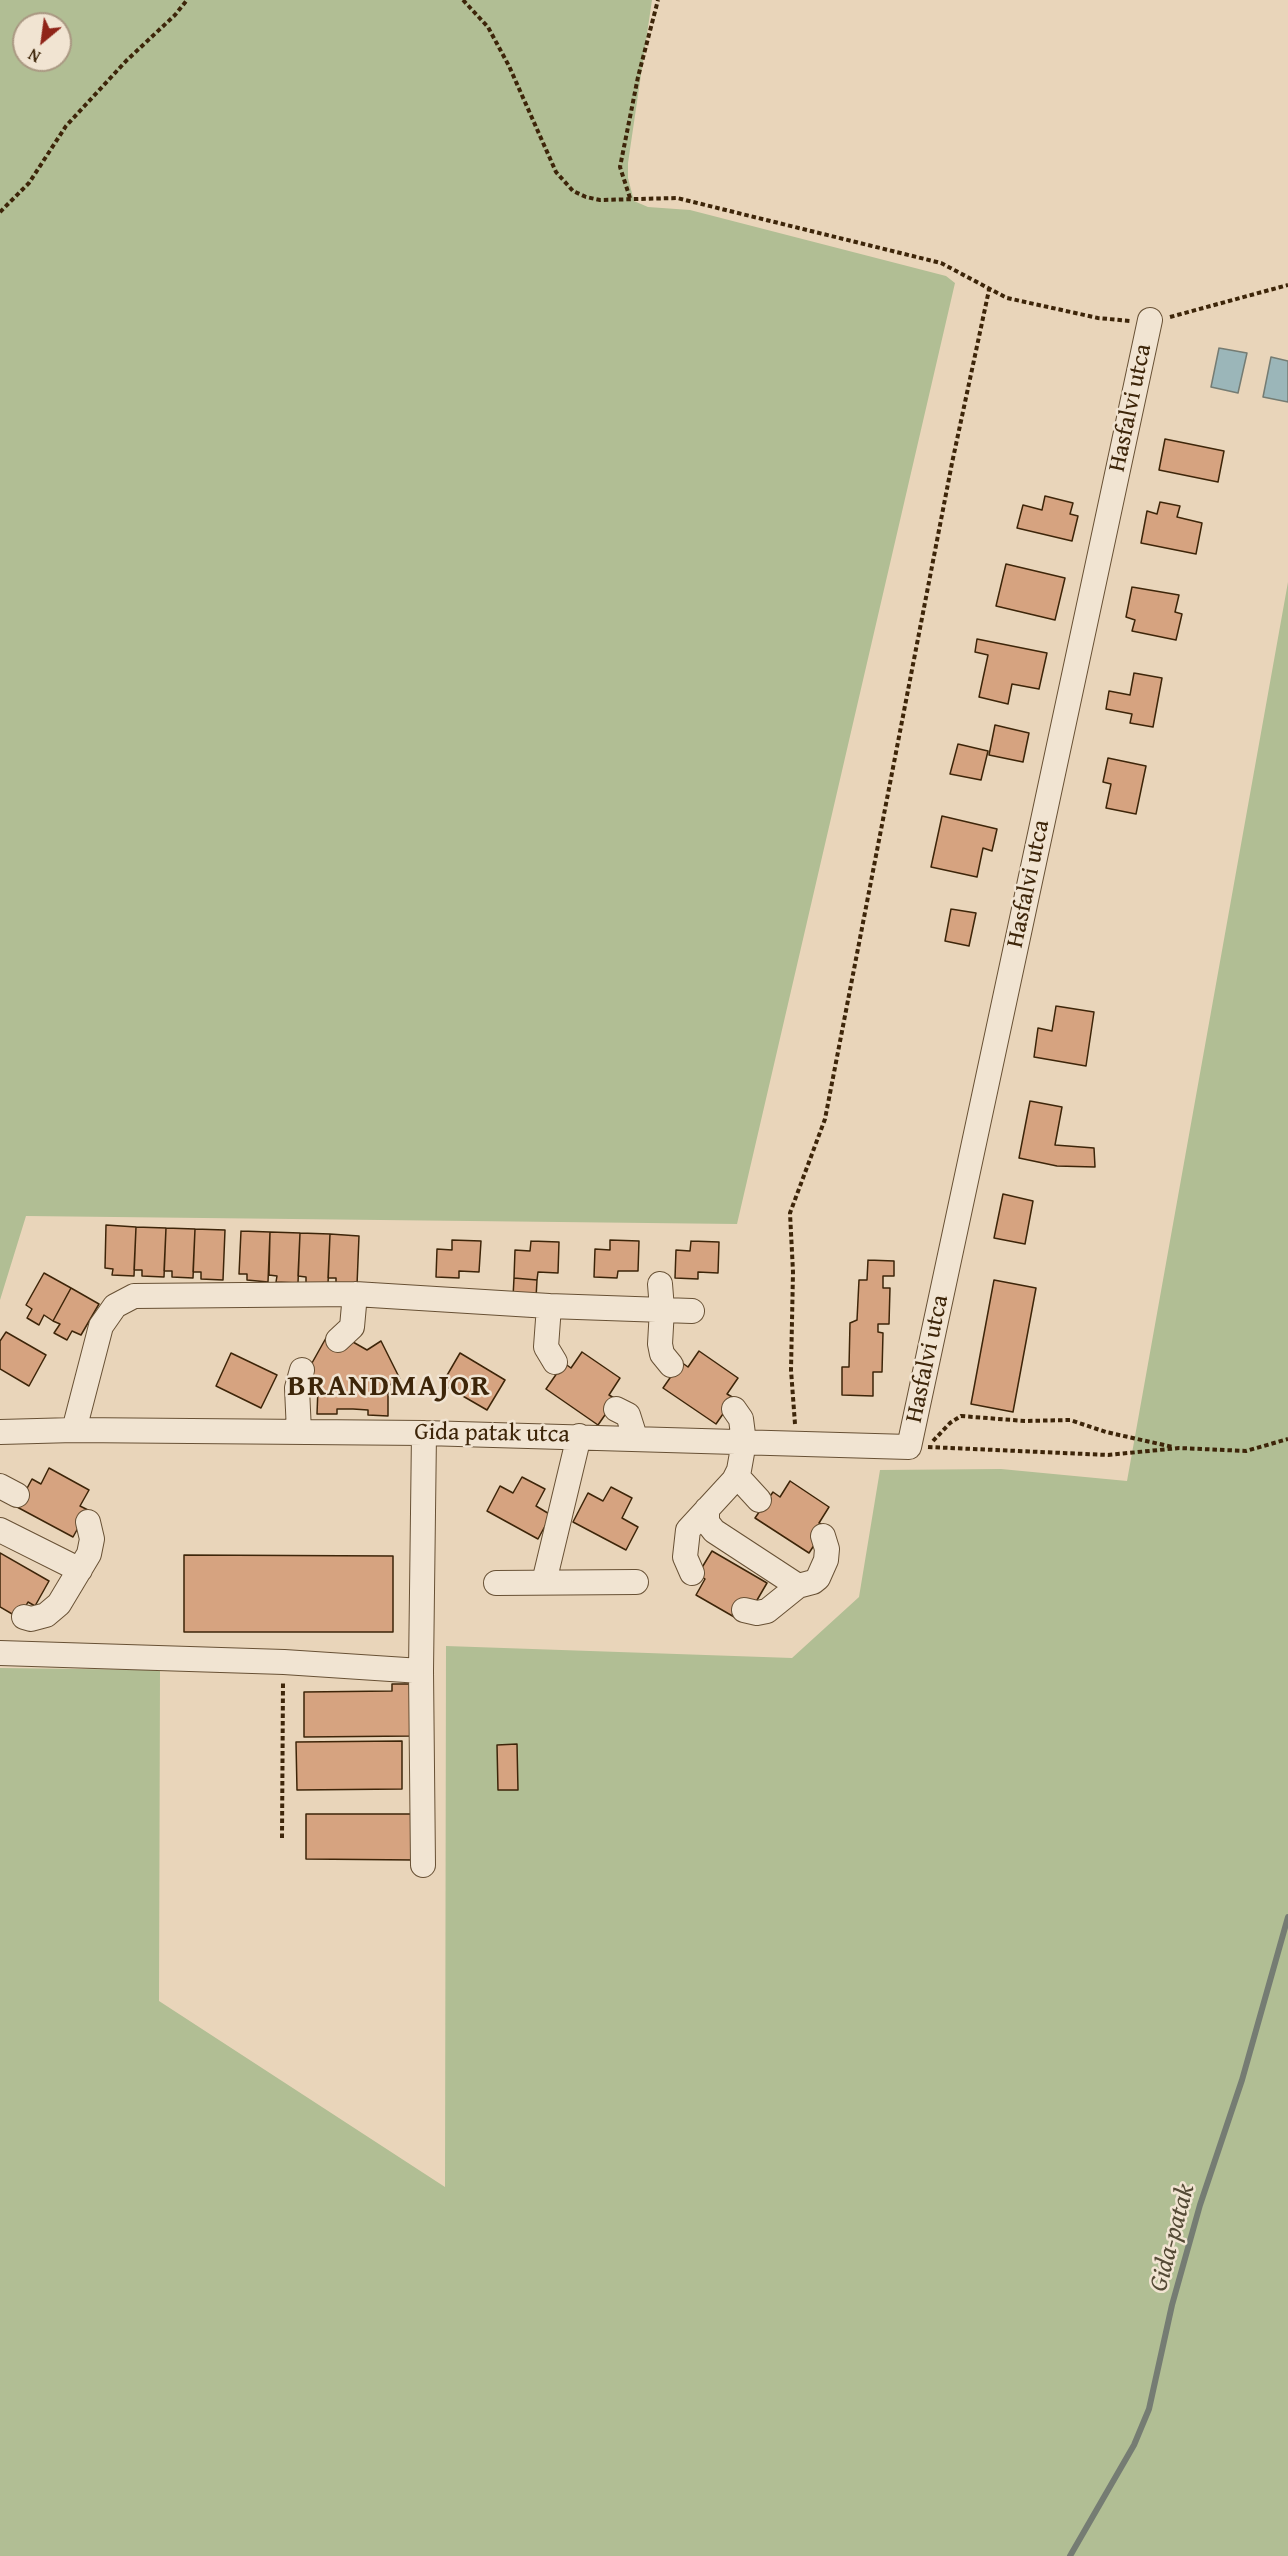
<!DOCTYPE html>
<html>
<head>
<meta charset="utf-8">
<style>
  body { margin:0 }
  #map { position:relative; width:1288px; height:2556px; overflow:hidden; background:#e9d5ba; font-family:"Gentium Book Plus",serif }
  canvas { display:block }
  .north { position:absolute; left:12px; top:12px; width:60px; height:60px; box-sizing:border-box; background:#f1e4d2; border:2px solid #a99882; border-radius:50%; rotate:209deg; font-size:16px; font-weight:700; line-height:24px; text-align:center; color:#3d2509 }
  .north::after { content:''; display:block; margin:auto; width:21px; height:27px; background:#8f2418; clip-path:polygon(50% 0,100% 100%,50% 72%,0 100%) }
</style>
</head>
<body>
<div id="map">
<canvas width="1288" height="2556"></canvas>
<div class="north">N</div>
</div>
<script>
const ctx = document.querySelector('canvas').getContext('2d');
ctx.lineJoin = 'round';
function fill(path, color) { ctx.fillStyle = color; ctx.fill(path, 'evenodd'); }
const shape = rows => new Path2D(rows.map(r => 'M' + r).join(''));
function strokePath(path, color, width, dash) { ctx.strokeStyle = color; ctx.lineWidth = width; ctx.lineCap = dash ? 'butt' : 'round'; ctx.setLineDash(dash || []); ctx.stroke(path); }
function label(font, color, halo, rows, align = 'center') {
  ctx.font = font + ' "Gentium Book Plus",serif'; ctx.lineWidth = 5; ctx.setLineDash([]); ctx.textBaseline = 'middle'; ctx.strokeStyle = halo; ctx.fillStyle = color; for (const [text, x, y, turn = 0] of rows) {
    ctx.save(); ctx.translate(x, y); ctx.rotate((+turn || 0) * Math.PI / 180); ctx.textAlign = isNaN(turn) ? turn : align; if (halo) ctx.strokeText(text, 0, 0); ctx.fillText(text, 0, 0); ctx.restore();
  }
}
const green = shape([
  [0,0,652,0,628,163,628,178,634,201,648,207,690,210,946,276,955,283,737,1224,26,1216,0,1300],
  [24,24,60,24,60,60,24,60],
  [1288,582,1288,2556,0,2556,0,1668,160,1670,159,2001,445,2187,446,1646,792,1658,859,1597,880,1470,1001,1469,1127,1481]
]);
const water = shape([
  [1219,348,1247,353,1238,393,1211,387,1219,348],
  [1271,357,1288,361,1288,402,1263,397,1271,357]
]);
const stream = shape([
  [1070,2556,1134,2445,1149,2409,1172,2305,1200,2205,1242,2080,1288,1917]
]);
const building = shape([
  [1165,439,1224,451,1218,482,1159,470,1165,439],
  [1045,496,1073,503,1070,514,1078,516,1072,541,1017,528,1023,505,1042,510,1045,496],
  [1160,502,1180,506,1177,517,1202,523,1196,554,1141,543,1147,511,1157,514,1160,502],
  [1006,564,1065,578,1055,620,996,606,1006,564],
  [1132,587,1179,595,1175,612,1182,614,1176,640,1132,631,1135,620,1126,617,1132,587],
  [977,639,1047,653,1039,689,1012,684,1008,704,979,697,988,655,975,652,977,639],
  [1134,673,1162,678,1153,727,1130,723,1132,714,1106,709,1109,691,1130,695,1134,673],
  [995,725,1029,733,1023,762,989,755,995,725],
  [958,744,988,751,981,780,950,774,958,744],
  [1108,758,1146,766,1136,814,1106,808,1111,784,1103,782,1108,758],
  [942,816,997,829,992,851,983,848,977,877,931,867,942,816],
  [951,909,976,913,969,946,945,941,951,909],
  [1056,1006,1094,1012,1086,1066,1034,1057,1038,1028,1052,1031,1056,1006],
  [1030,1101,1062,1107,1055,1145,1094,1148,1095,1167,1057,1166,1019,1158,1030,1101],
  [1003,1194,1033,1201,1025,1244,994,1238,1003,1194],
  [106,1225,136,1227,134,1276,112,1275,113,1269,105,1268,106,1225],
  [136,1227,166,1228,164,1277,142,1276,142,1270,134,1270,136,1227],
  [166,1228,195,1229,193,1278,172,1277,172,1271,164,1271,166,1228],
  [195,1229,225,1230,223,1280,201,1279,201,1272,193,1272,195,1229],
  [241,1231,270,1232,268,1282,247,1280,247,1274,239,1274,241,1231],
  [270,1232,300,1233,298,1283,276,1282,277,1276,269,1275,270,1232],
  [300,1233,330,1234,328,1284,306,1283,306,1277,298,1276,300,1233],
  [330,1234,359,1236,357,1285,336,1284,336,1278,328,1278,330,1234],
  [452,1240,481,1241,479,1272,459,1271,459,1278,436,1277,437,1249,452,1250,452,1240],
  [610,1240,639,1241,638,1271,618,1271,617,1278,594,1277,595,1249,610,1250,610,1240],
  [531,1241,559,1242,558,1273,538,1272,537,1280,514,1278,515,1250,530,1251,531,1241],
  [691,1241,719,1242,718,1273,698,1272,698,1279,675,1278,676,1250,690,1251,691,1241],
  [868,1260,894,1261,894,1276,883,1276,883,1288,890,1288,889,1324,878,1324,878,1332,883,1333,882,1372,873,1372,873,1396,842,1395,842,1367,849,1367,850,1323,857,1320,859,1280,867,1280,868,1260],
  [44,1273,71,1288,53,1321,44,1315,39,1325,27,1318,32,1309,26,1305,44,1273],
  [514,1278,537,1280,536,1298,513,1297,514,1278],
  [994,1280,1036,1288,1013,1412,971,1404,994,1280],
  [71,1288,99,1304,81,1335,72,1331,67,1340,54,1333,60,1324,53,1321,71,1288],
  [6,1332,46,1355,29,1386,0,1369,0,1341,6,1332],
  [326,1338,341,1346,353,1342,367,1350,381,1341,400,1379,388,1386,388,1416,368,1415,368,1410,353,1409,337,1409,337,1414,317,1414,318,1388,303,1379,326,1338],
  [699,1351,738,1378,727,1394,734,1398,716,1424,663,1388,681,1362,688,1367,699,1351],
  [582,1352,620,1378,609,1395,616,1399,598,1425,546,1389,564,1363,571,1368,582,1352],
  [231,1353,277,1375,261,1408,216,1386,231,1353],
  [460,1353,505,1380,487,1410,442,1384,460,1353],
  [49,1468,89,1490,80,1506,88,1510,73,1537,17,1507,32,1479,41,1484,49,1468],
  [522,1477,545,1489,536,1506,551,1515,538,1539,487,1511,500,1486,513,1493,522,1477],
  [790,1481,829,1507,819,1523,826,1527,809,1553,755,1518,773,1492,780,1497,790,1481],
  [611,1487,632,1498,622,1518,638,1527,626,1550,573,1522,588,1493,603,1501,611,1487],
  [712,1551,767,1583,753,1607,736,1618,696,1595,705,1579,698,1574,712,1551],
  [0,1553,49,1581,35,1606,28,1602,19,1618,0,1607,0,1553],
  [184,1555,393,1556,393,1632,184,1632,184,1555],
  [392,1684,411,1684,412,1736,304,1737,304,1692,392,1691,392,1684],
  [402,1741,402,1789,297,1790,296,1742,402,1741],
  [517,1744,518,1790,498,1790,497,1745,517,1744],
  [306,1814,415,1814,415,1860,306,1859,306,1814]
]);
const path = shape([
  [463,0,488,27,509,66,556,172,573,191,586,197,600,200,677,198,941,263,1007,298,1098,318,1130,321],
  [630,198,620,167,638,77,658,0],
  [0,212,29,183,66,126,126,61,175,15,187,0],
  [1170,317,1288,285],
  [795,1424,791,1370,793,1272,790,1213,825,1119,952,463,989,290],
  [933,1441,950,1423,961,1416,1025,1421,1070,1420,1106,1432,1173,1447],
  [928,1447,1108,1455,1179,1448,1246,1451,1288,1439],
  [282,1838,283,1682]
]);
const minor = shape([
  [660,1284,662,1309,660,1344,662,1354,671,1365],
  [549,1306,546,1347,555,1362],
  [338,1340,352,1327,355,1294],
  [616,1409,628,1415,635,1437],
  [74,1430,101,1326,115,1306,134,1296,355,1294,549,1306,692,1311],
  [0,1432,74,1430,424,1433,909,1447,1150,320],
  [299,1432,297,1388,302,1370],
  [737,1476,759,1500],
  [0,1486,17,1495],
  [707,1509,707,1522,714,1531,798,1586],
  [0,1530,80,1570],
  [692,1573,685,1557,688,1530,734,1480,739,1470,744,1442,741,1419,734,1409],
  [544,1582,579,1436],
  [496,1583,636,1582],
  [744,1610,757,1613,767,1611,798,1586,813,1582,818,1578,826,1560,827,1549,823,1536],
  [24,1617,31,1619,46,1615,59,1604,89,1554,92,1539,88,1522],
  [0,1653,284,1662,421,1671],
  [423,1865,421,1671,424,1433]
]);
const streetNames = [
  ["Hasfalvi utca",1131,408,-78],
  ["Hasfalvi utca",1029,884,-78],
  ["Hasfalvi utca",928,1359,-78],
  ["Gida patak utca",492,1434,1]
];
const waterNames = [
  ["Gida-patak",1173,2238,-75]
];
const districtNames = [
  ["BRANDMAJOR",389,1387]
];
fill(green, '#b1be94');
fill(water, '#9bb6b9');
strokePath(water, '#757c73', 1.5);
strokePath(stream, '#757c73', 6);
fill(building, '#d6a380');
strokePath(building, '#3d2509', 1.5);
strokePath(minor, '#685135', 26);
strokePath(path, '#3d2509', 4, [4.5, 3]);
strokePath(minor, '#f1e4d2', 24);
label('24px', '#3d2509', '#f1e4d2', streetNames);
label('italic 26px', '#544935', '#f1e4d2', waterNames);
ctx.letterSpacing = '1.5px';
label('bold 30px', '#3d2509', '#f1e4d2', districtNames);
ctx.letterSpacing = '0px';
</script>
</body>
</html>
